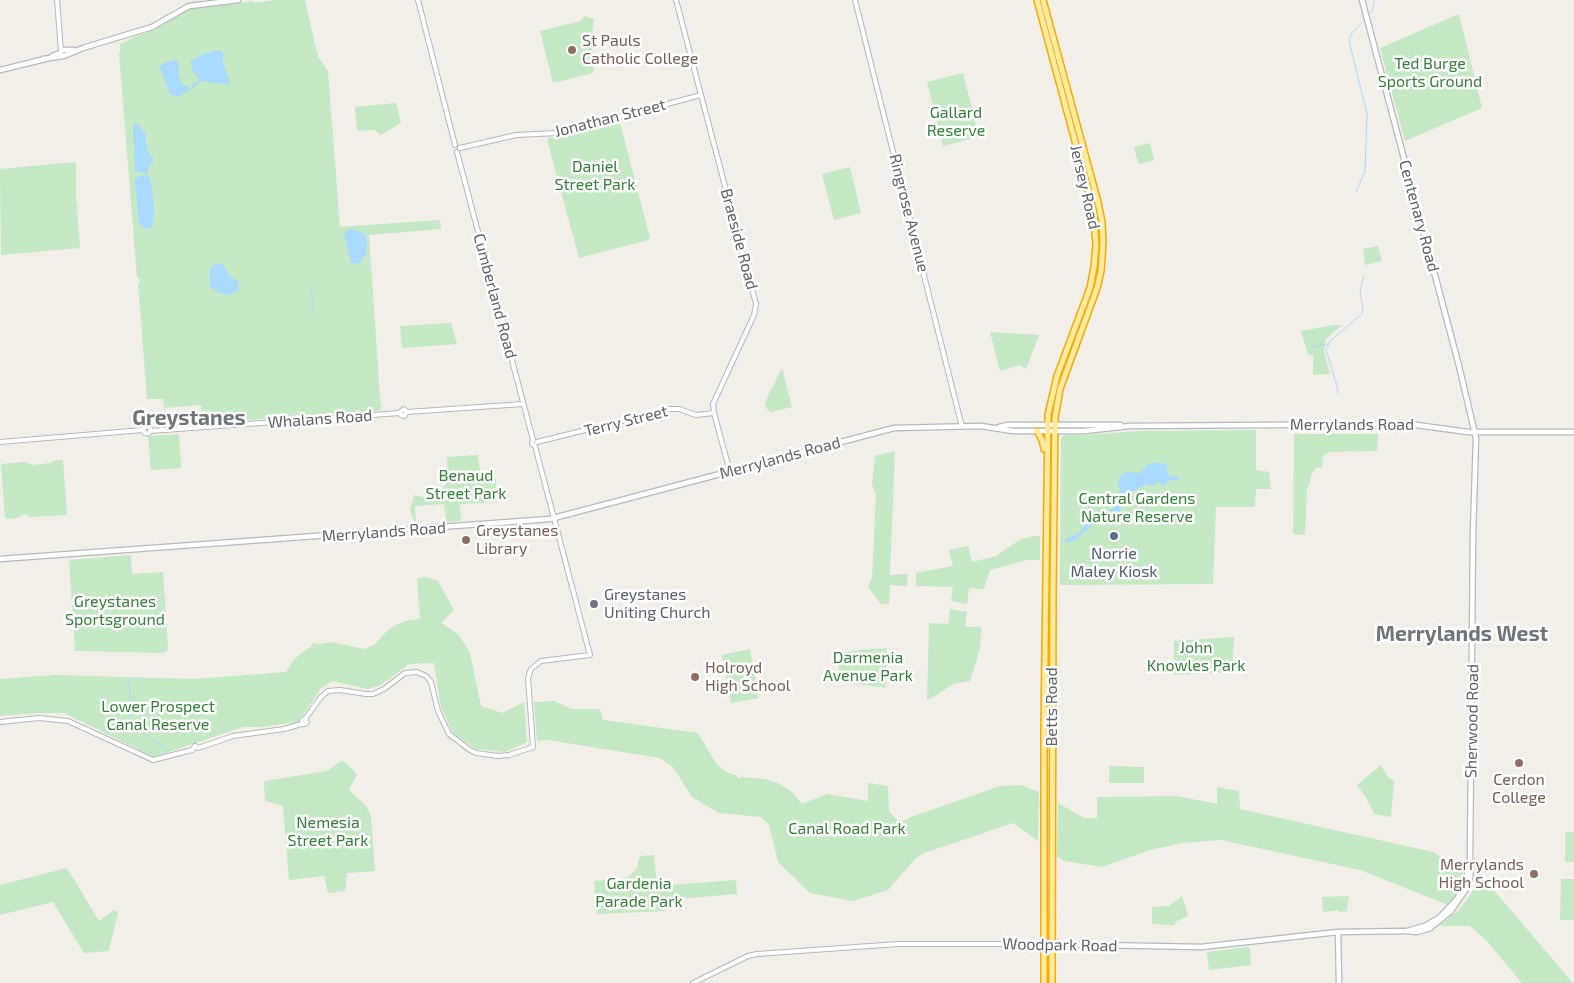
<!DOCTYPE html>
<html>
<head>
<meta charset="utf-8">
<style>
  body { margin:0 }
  canvas { display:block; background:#f1efe8 }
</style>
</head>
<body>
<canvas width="1574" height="983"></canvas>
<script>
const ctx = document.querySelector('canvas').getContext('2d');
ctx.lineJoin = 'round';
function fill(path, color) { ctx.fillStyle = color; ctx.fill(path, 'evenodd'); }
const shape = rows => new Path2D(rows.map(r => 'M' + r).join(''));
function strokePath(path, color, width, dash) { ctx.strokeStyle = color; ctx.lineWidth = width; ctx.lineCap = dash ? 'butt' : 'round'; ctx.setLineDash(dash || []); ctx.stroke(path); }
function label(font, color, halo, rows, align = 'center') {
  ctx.font = font + ' "Exo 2",sans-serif'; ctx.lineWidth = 5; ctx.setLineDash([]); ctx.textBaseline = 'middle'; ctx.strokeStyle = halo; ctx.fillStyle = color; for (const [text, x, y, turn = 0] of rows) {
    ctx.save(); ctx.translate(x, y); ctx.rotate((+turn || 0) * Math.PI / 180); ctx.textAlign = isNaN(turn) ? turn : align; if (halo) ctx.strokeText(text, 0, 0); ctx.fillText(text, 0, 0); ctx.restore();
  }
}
const green = shape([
  [277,0,305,0,318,57,328,71,340,227,440,220,441,229,369,235,381,410,348,414,331,413,323,415,202,423,201,405,164,408,163,399,147,399,138,283,140,283,139,278,137,278,119,53,120,53,120,44,129,40,129,39,156,29,190,9,254,1,253,3],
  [1459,14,1482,108,1405,141,1380,48],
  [584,16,594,19,591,43,592,50,596,61,593,73,553,83,540,31,581,21],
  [963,73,979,137,943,146,927,82],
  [396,103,401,123,381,135,374,130,357,131,355,107],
  [617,122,620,123,650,238,648,240,579,258,547,140,549,138],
  [1150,143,1154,160,1141,164,1138,163,1134,147],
  [76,162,76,197,80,248,1,255,0,169],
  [850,167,861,213,834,220,822,174],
  [1378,246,1382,261,1365,265,1363,249],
  [451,323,457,344,402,348,400,326],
  [1334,325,1342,325,1326,339,1324,351,1330,374,1313,375,1313,355,1308,355,1301,331],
  [990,332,1039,335,1026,369,1020,365,1000,371],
  [782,368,792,407,771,412,766,408,765,402],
  [1256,430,1256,470,1269,472,1271,489,1256,489,1255,507,1216,507,1213,584,1060,585,1061,439,1064,435,1082,435,1141,431],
  [179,434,181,468,151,470,148,436],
  [1294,434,1378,434,1377,451,1330,452,1323,456,1322,467,1316,468,1312,474,1307,490,1305,535,1293,534],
  [895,451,890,575,908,574,907,586,890,585,889,604,881,604,868,587,872,578,876,494,872,484,875,456],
  [478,455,480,472,495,471,497,502,460,504,461,521,446,522,444,504,415,506,416,525,415,524,410,510,414,495,441,501,442,491,448,480,447,457],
  [56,460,63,460,67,515,30,517,25,514,17,518,7,519,5,518,1,464,25,462,33,465,50,463],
  [1036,536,1040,536,1040,560,1027,560,990,570,984,589,969,588,967,604,951,601,953,587,916,586,916,573,953,566,949,550,968,546,972,562,996,556,1021,539],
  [131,555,132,574,163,572,168,648,167,651,163,653,75,651,69,560],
  [426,577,438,581,454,610,441,623,458,634,470,653,481,706,502,713,524,702,527,742,505,752,476,749,453,733,441,707,434,663,409,664,381,685,368,689,333,681,321,688,299,722,260,727,243,727,154,757,64,713,36,713,0,716,0,679,54,675,193,679,286,672,292,662,300,654,311,647,313,643,320,644,332,642,364,649,374,645,387,631,396,625,406,621,420,619,417,578],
  [950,609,967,612,965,627,981,627,980,649,970,681,953,684,935,696,927,700,929,623,948,624],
  [1234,637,1232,672,1174,675,1174,641],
  [887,648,886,688,840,682,838,653,859,650],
  [750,649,759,698,731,703,722,655],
  [554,701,571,709,600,709,603,720,698,733,716,763,726,772,738,776,738,779,741,777,765,779,778,783,791,791,802,804,827,794,868,801,868,783,888,786,889,812,900,822,911,817,1000,786,1021,785,1039,792,1038,841,1013,823,924,853,915,859,888,890,853,901,810,893,778,862,769,825,761,817,719,813,692,797,673,767,660,758,548,740,537,741,534,702],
  [341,761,343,761,357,774,349,790,367,807,371,816,375,871,347,873,345,891,328,893,324,876,289,880,283,806,265,801,264,783,265,781,327,771],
  [1381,765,1388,777,1394,781,1391,817,1374,814,1367,799,1357,785],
  [1109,766,1144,767,1144,783,1109,783],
  [1217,787,1239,791,1240,809,1433,852,1464,871,1461,888,1448,905,1360,870,1221,840,1183,843,1150,850,1102,867,1064,861,1057,856,1058,803,1084,818,1097,818,1097,797,1177,796,1217,804],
  [1565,832,1574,832,1574,862,1565,862],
  [654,855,657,886,736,880,737,894,663,900,665,911,597,914,594,881,627,878,636,870,640,856],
  [67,868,99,921,114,910,118,912,109,951,84,953,53,902,0,915,0,885],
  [1477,869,1485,880,1573,983,1522,983,1486,940,1470,926,1439,926,1460,909,1475,888,1475,870],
  [1561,879,1574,879,1574,920,1560,920],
  [1182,896,1188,915,1186,917,1175,922,1175,925,1152,924,1152,907,1169,906],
  [1349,896,1347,911,1339,912,1339,910,1323,912,1322,897],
  [1248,947,1250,949,1251,965,1209,970,1207,952]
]);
const water = shape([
  [215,50,223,52,223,63,230,83,227,84,200,81,192,89,190,85,198,82,199,78,193,71,190,62,201,55],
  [176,60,179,64,178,75,184,86,188,86,190,89,178,97,170,94,160,68,163,63],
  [133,123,138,124,145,133,147,149,153,160,147,171,147,176,150,177,152,187,154,213,152,228,149,229,142,227,139,222,135,180,139,176,145,176,145,173,135,171],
  [352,229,363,233,366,236,367,244,366,254,359,264,356,265,351,263,344,234,346,231],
  [219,263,223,264,229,275,239,283,238,290,229,295,220,294,210,286,209,278,211,267],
  [1156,463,1166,464,1169,477,1178,476,1180,480,1170,480,1164,486,1158,482,1152,487,1149,484,1145,485,1134,491,1128,493,1121,503,1122,506,1120,510,1122,514,1120,518,1108,523,1103,520,1097,521,1075,540,1066,543,1065,540,1077,534,1095,516,1099,513,1103,515,1115,507,1120,496,1119,491,1121,490,1117,484,1121,475,1126,472,1141,473,1143,469,1148,464]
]);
const stream = shape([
  [1371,13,1374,4,1374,0],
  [1356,192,1365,171,1367,114,1349,41,1351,34,1362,23],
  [310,287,314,311],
  [1313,347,1328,344],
  [1337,393,1338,389,1326,350,1330,341,1362,314,1363,310,1360,290,1364,276],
  [129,678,130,701],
  [130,710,130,717,132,723,150,738,168,750]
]);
const tertiary = shape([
  [57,0,61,51],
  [418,0,455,145],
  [676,0,756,304,754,315,713,404,714,413,730,472],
  [855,0,962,427],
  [460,148,516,135,558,133,701,95],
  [457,152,533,440],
  [407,412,404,409,400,412,401,415,404,416,407,412,523,404],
  '143.5 430a3.5 3.5 0 1 1 7 0a3.5 3.5 0 1 1-7 0Z',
  [150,431,400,413],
  [0,442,143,430],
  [537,442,670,409,679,409,696,415,714,413],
  [0,722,39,718,68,721,153,760,192,750,195,746,198,748,233,736,284,729,302,724,305,724,307,722,305,719],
  [302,724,302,720,305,719,321,697,328,691,340,690,366,694,373,694,384,689,405,673,417,672,426,676,431,682,438,711,449,734,470,750,476,753,498,756,509,755,533,747,528,678,531,669,541,661,590,655,535,446,532,444,533,440],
  [693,983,748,956,757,954,898,944,1045,944]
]);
const secondary = shape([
  [60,53,63,50,74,50],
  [52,56,60,53],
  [43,59,64,56,83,48,152,27,189,6,238,0],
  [0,70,45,59],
  [1128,426,1409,424,1468,432,1574,432],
  [999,427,1008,425,1121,425],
  [0,559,550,519,894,428,981,426,1013,431,1084,431,1130,426],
  [1408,931,1417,932,1430,928,1451,911,1466,889,1470,878,1471,867],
  [1338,932,1339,983],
  [1045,944,1201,947,1338,932,1407,931,1425,926,1439,918,1457,899,1466,882,1470,860,1473,534,1476,438,1459,366,1362,0]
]);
const trunk = shape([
  [1037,0,1093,208,1096,245,1094,267,1090,288,1057,376,1048,415,1044,732,1044,983],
  [1043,0,1098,202,1102,222,1103,244,1101,271,1097,288,1060,389,1055,418,1053,590,1052,983],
  [1037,431,1042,440,1044,449]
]);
const markers = [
  [572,50,5,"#8d6e63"],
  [1114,536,5,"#5c6f8a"],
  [466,540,5,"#8d6e63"],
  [594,604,5,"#6b7280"],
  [695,677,5,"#8d6e63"],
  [1519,763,5,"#8d6e63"],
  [1534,874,5,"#8d6e63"]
];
const educationNames = [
  ["St Pauls",582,41],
  ["Catholic College",582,59],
  ["Greystanes",476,531],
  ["Library",476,549],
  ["Holroyd",705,668],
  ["High School",705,686],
  ["Cerdon",1519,780,"center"],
  ["College",1519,798,"center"],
  ["Merrylands",1524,865,"right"],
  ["High School",1524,883,"right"]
];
const parkNames = [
  ["Ted Burge",1430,64],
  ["Sports Ground",1430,82],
  ["Gallard",956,113],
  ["Reserve",956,131],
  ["Daniel",595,167],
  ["Street Park",595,185],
  ["Benaud",466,476],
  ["Street Park",466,494],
  ["Central Gardens",1137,499],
  ["Nature Reserve",1137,517],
  ["Greystanes",115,602],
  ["Sportsground",115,620],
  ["John",1196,648],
  ["Knowles Park",1196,666],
  ["Darmenia",868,658],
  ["Avenue Park",868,676],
  ["Lower Prospect",158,707],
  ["Canal Reserve",158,725],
  ["Nemesia",328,823],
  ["Street Park",328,841],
  ["Canal Road Park",847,829],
  ["Gardenia",639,884],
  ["Parade Park",639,902]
];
const streetNames = [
  ["Jonathan Street",610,118,-14],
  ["Jersey Road",1085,187,77],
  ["Ringrose Avenue",909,213,76],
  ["Centenary Road",1419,216,75],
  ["Braeside Road",739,239,75],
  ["Cumberland Road",495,296,75],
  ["Whalans Road",320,419,-4],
  ["Terry Street",626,421,-14],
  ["Merrylands Road",1352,425],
  ["Merrylands Road",780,458,-15],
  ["Merrylands Road",384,532,-4],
  ["Betts Road",1052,707,-90],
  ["Sherwood Road",1472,721,-89],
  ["Woodpark Road",1060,945,1]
];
const serviceNames = [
  ["Norrie",1114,554],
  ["Maley Kiosk",1114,572]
];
const worshipNames = [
  ["Greystanes",604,595],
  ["Uniting Church",604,613]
];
const districtNames = [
  ["Greystanes",189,418],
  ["Merrylands West",1462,634]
];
fill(green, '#c5e8c5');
fill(water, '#aadaff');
strokePath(stream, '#aadaff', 1);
strokePath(tertiary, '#b5b8bc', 6);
strokePath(secondary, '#b6babf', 7);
strokePath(trunk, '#f9ab00', 8);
strokePath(tertiary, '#fff', 4);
strokePath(secondary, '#fff', 4.5);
strokePath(trunk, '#feeaa1', 5);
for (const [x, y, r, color] of markers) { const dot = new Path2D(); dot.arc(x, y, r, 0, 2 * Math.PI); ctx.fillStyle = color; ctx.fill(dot); strokePath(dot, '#fff', 2); }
label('16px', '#785e54', '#fff', educationNames, 'left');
label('16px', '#348238', '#fff', parkNames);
label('16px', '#5f6368', '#fff', streetNames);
label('16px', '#4e5e75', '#fff', serviceNames);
label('16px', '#5b616d', '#fff', worshipNames, 'left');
label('bold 21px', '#70757a', '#fff', districtNames);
</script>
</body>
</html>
